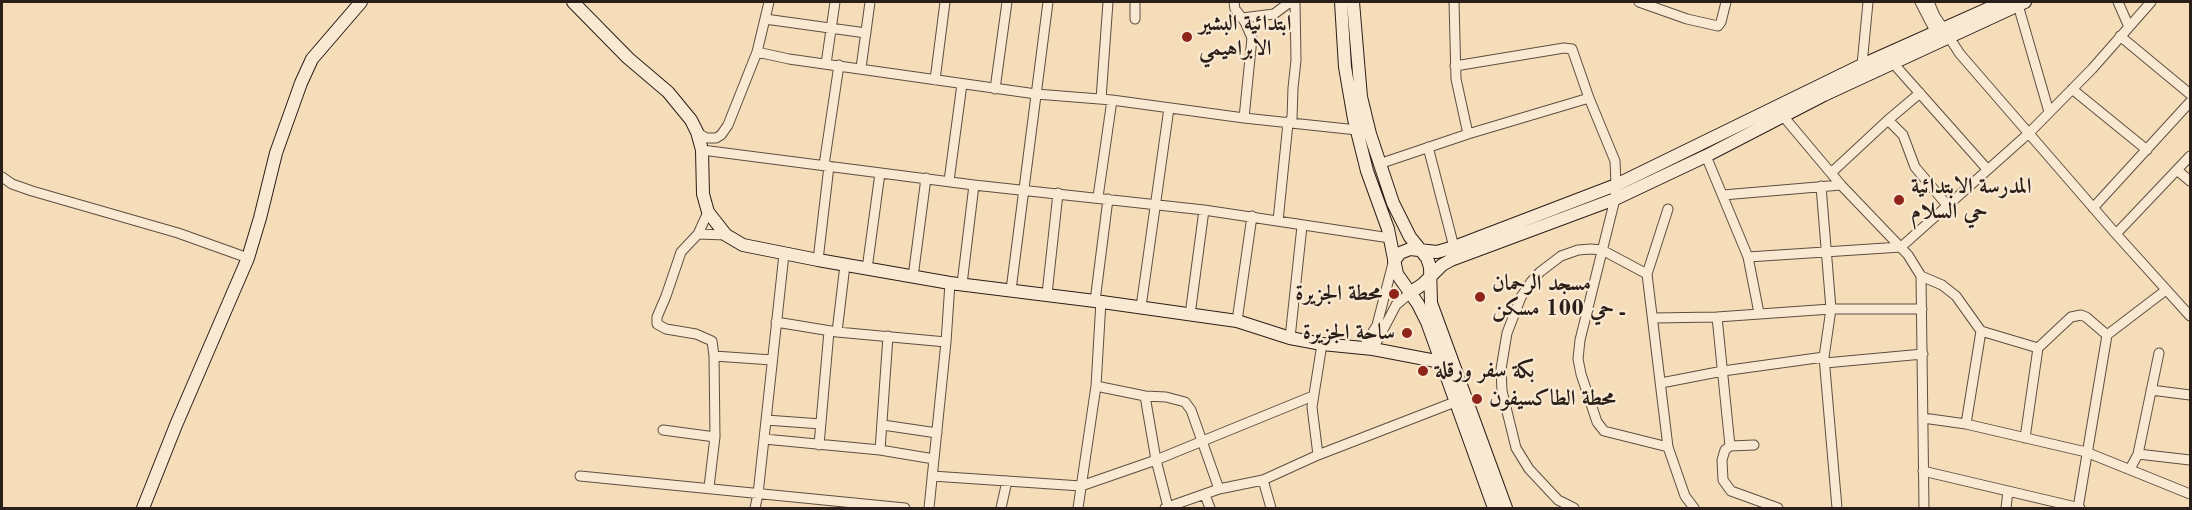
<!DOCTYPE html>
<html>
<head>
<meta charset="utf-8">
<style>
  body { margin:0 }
  #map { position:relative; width:2192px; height:510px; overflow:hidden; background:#f6ddba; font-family:"Old Standard TT",serif }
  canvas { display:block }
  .frame { position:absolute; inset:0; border:3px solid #2a1e18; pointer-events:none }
</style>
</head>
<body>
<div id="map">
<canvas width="2192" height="510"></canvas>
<div class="frame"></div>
</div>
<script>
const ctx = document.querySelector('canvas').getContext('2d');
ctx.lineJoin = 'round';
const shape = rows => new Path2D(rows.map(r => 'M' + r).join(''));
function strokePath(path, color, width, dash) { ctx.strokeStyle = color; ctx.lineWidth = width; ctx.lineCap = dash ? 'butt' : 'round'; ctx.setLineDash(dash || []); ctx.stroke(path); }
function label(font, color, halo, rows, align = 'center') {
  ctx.font = font + ' "Old Standard TT",Amiri,serif'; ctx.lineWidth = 4.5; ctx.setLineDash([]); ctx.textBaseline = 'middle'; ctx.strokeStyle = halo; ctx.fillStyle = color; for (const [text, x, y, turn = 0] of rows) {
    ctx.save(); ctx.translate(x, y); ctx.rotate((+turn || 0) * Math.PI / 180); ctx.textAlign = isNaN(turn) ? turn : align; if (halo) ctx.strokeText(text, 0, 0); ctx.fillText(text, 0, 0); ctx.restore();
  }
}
const street = shape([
  [1135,2,1135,19],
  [1234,2,1235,9,1245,22,1252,38,1244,118],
  [1639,2,1687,19,1718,26,1721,22,1726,2],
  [1920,2,1938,37],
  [1929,2,1935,16,1960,54,2116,234,2190,316],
  [2118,2,2129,27],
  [2018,5,2049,112],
  [1242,18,1274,14,1290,2],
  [765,19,866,33],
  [2120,36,2190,94],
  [757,52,789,59,1036,94,1112,100,1244,118,1357,130],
  [1893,63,1987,169],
  [826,64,835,2],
  [1862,65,1868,2],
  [1455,66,1564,48,1572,49,1589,98,1615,161,1616,185,1615,199,1580,340,1578,359,1581,374,1597,422,1604,431,1668,447],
  [861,68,870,2],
  [935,80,945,2],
  [995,89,1007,2],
  [2072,89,2147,150],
  [1101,99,1108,2],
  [1783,116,1841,185,1908,255,1921,276,1924,508],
  [1888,120,1903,135,1915,167,1947,205],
  [697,132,706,138,716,138,721,135,728,125,757,52,769,2],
  [1468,134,1589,98],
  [1428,147,1454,247],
  [702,150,974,185,1204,210,1390,238],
  [1706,156,1748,257,1759,313],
  [1379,164,1468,134,1456,79,1454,2],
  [824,165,839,65],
  [2177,170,2190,181],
  [1831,173,1888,120,1920,93],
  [2,177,12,184,32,191,178,233,248,258],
  [949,181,962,84],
  [1821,186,1831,309,1824,357,1837,508],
  [1723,195,1841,185],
  [1098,197,1112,100],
  [2093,208,2190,102],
  [708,212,698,234,681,252,666,296,657,317,657,324,666,329,696,334,712,341,714,356,715,437,709,487],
  [1278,221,1288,123,1292,118,1293,88,1296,60,1295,2],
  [698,234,726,235],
  [2116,234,2190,156],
  [1748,257,1901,247,2029,133,2092,69,2151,2],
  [818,260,829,166],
  [867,269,880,173],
  [1647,274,1668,209],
  [1921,276,1942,285,1956,296,1981,331,2038,348,2071,317,2081,315,2086,317,2107,335],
  [913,277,926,178],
  [962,284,974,185],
  [1011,290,1048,2],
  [1047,294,1058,193],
  [1095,301,1108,199],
  [1141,307,1169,108],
  [1190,315,1204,210],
  [1717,317,1730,446],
  [1654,318,1717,317,1831,309,1922,309],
  [1237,321,1252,216],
  [776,322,837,332,946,342],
  [837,332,845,265],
  [1290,338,1302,226],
  [1363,348,1377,325,1393,263],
  [1373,349,1396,305,1410,293],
  [714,356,772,360],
  [1825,363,1923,354],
  [1661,383,1723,371,1824,357],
  [1096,386,1145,396,1166,397,1185,402,1191,410,1219,489],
  [2151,390,2190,395],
  [1145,396,1156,460,1168,507],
  [1923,418,1966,424,2086,452,2190,494],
  [766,420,821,424],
  [1966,424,1981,331],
  [883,425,937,433],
  [663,430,715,437],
  [2025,438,2038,348],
  [764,439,880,450,934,459],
  [819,445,829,331],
  [1754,445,1730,446,1725,450,1722,460,1723,480,1731,491,1778,508],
  [880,450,888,336],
  [2138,454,2190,460],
  [1318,455,1312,407,1322,344],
  [2130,469,2138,454,2159,353],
  [1923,471,2080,508],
  [580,476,905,508],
  [932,476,1081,486,1156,460,1313,396],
  [1263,480,1271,508],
  [1205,495,1210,508],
  [755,508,758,494,784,254],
  [929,508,946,342,950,283],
  [1001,508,1007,481],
  [1078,508,1096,386,1101,301],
  [1165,508,1219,489,1263,480,1318,455,1455,402],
  [1574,508,1558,500,1529,469,1516,448,1502,391,1501,369,1507,333,1521,297,1531,282,1540,272,1561,256,1578,250,1591,249,1602,250,1647,274,1668,447,1685,496,1694,508],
  [2006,508,2008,491],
  [2078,508,2107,335,2166,290]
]);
const secondary = shape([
  [573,2,628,58,668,92,691,120,697,132,702,150,703,194,708,212,726,235,743,245,818,260,950,283,1095,301,1237,321,1290,338,1322,344,1373,349,1441,362],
  [1341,2,1345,67,1354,119,1367,171,1388,229,1397,274,1418,304,1427,322,1494,508],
  [1353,2,1361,97,1370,134,1393,203,1410,237,1427,258,1430,267,1431,303,1506,508],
  [1394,261,1400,253,1410,249,1437,252,1454,247,1616,185,1862,65,2003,2],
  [1410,293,1423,284,1442,265,1451,260,1615,199,1706,156,1824,95,2025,2],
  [143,508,176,425,248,258,260,218,276,153,301,83,312,59,361,2]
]);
const markers = [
  [1187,37,6,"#8f2418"],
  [1899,200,6,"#8f2418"],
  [1394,294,6,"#8f2418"],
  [1480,297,6,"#8f2418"],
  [1407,333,6,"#8f2418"],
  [1423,371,6,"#8f2418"],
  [1477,399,6,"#8f2418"]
];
const poiNames = [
  ["ابتدائية البشير",1199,24],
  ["الابراهيمي",1199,49],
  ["المدرسة الابتدائية",1911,187],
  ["حي السلام",1911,212],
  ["مسجد الرحمان",1492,284],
  ["ـ حي 100 مسكن",1492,309],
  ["محطة الجزيرة",1382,294,"right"],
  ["ساحة الجزيرة",1395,333,"right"],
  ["بكة سفر ورقلة",1435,371],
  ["محطة الطاكسيفون",1489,399]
];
strokePath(street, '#5d4e40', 11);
strokePath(secondary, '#2a1e18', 14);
strokePath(street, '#f9e9d2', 9);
strokePath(secondary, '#f9e9d2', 12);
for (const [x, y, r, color] of markers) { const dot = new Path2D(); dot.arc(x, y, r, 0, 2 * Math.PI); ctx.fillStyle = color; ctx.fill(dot); strokePath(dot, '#f9e9d2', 2); }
label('bold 22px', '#2a1e18', '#f9e9d2', poiNames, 'left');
</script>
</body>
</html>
